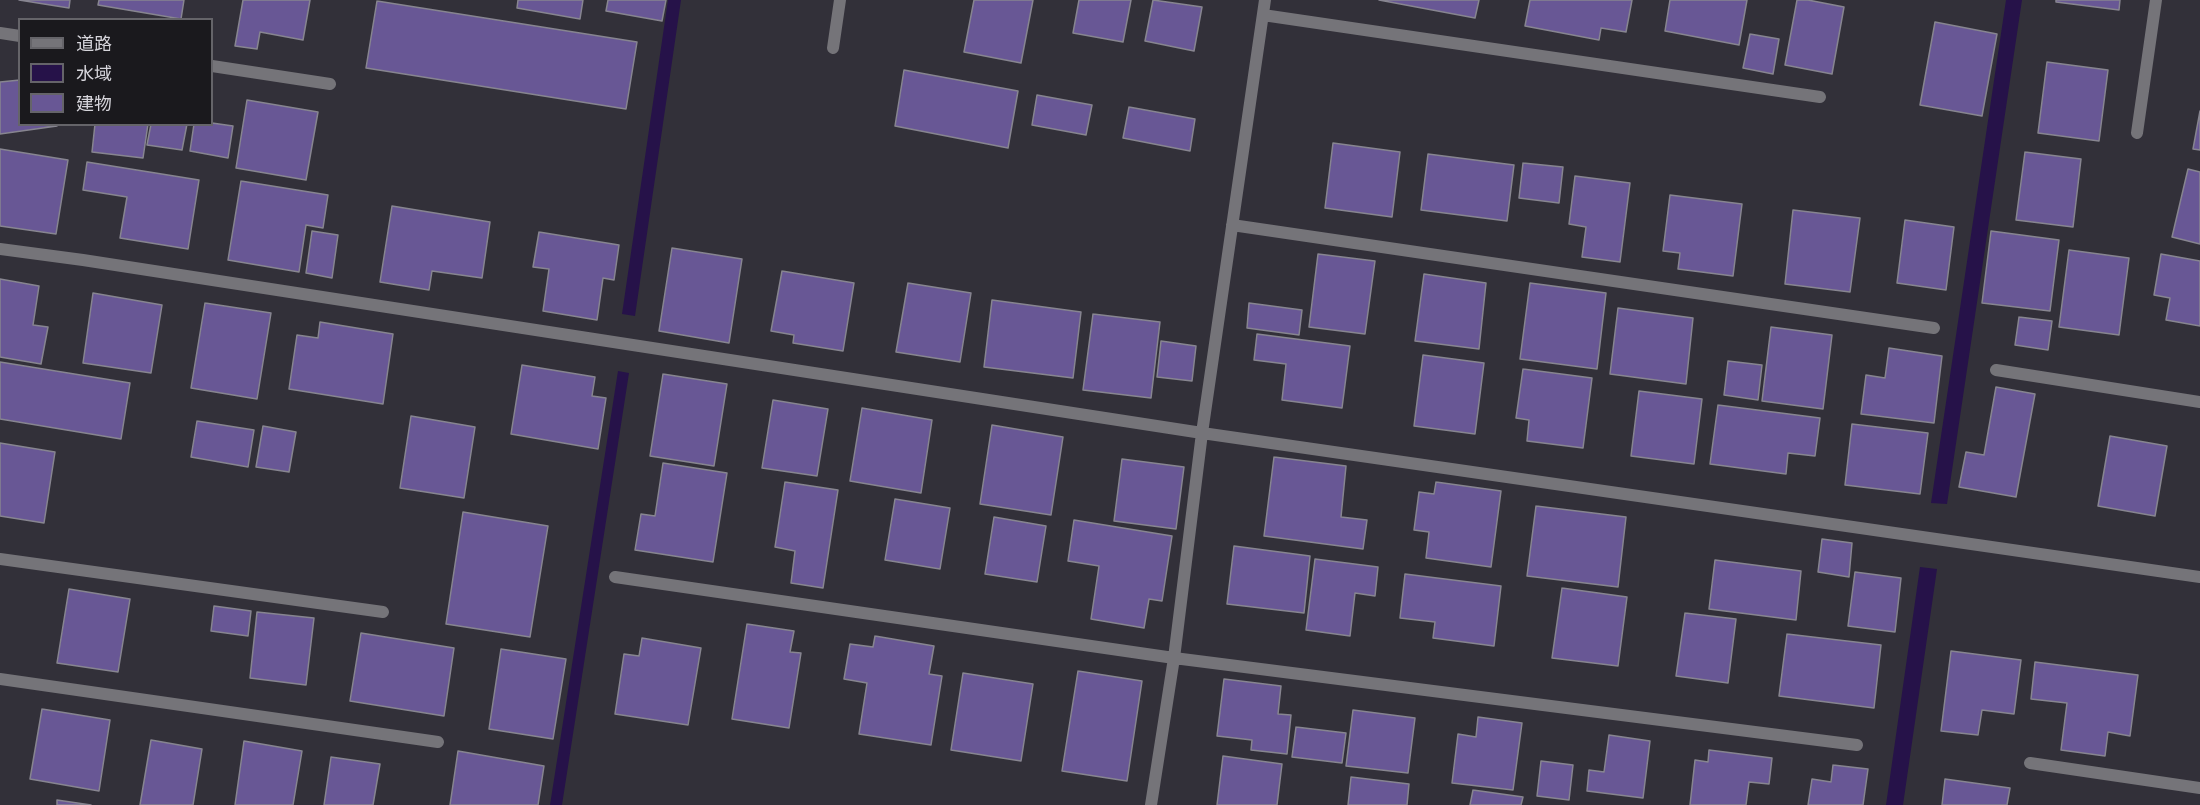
<!DOCTYPE html>
<html>
<head>
<meta charset="utf-8">
<style>
  body { margin:0 }
  #map { position:relative; width:2200px; height:805px; overflow:hidden; background:#323039; font-family:"Source Sans 3","Noto Sans JP",sans-serif }
  canvas { display:block }
  .legend { position:absolute; left:18px; top:18px; width:195px; height:108px; box-sizing:border-box; background:#1a191d; border:2px solid #656469; margin:0; padding:8px 10px; list-style:none; font-size:18px; color:#d6d5db }
  .legend li { display:flex; align-items:center; gap:12px; height:30px }
  .legend b { width:30px; border:2px solid #656469 }
</style>
</head>
<body>
<div id="map">
<canvas width="2200" height="805"></canvas>
<ul class="legend">
<li><b style="height:8px;background:#757479"></b>道路</li>
<li><b style="height:16px;background:#261249"></b>水域</li>
<li><b style="height:16px;background:#685795"></b>建物</li>
</ul>
</div>
<script>
const ctx = document.querySelector('canvas').getContext('2d');
ctx.lineJoin = 'round';
function fill(path, color) { ctx.fillStyle = color; ctx.fill(path, 'evenodd'); }
const shape = rows => new Path2D(rows.map(r => 'M' + r).join(''));
function strokePath(path, color, width, dash) { ctx.strokeStyle = color; ctx.lineWidth = width; ctx.lineCap = dash ? 'butt' : 'round'; ctx.setLineDash(dash || []); ctx.stroke(path); }
const water = shape([
  [668,0,681,0,635,316,622,314],
  [2006,0,2022,0,1947,504,1931,503],
  [618,371,629,373,562,805,550,805],
  [1920,567,1937,569,1903,805,1886,805]
]);
const building = shape([
  [19,0,70,0,69,8,19,0],
  [99,0,184,0,181,19,98,5,99,0],
  [243,0,310,0,303,40,260,32,257,49,235,46,243,0],
  [518,0,583,0,580,19,517,8,518,0],
  [608,0,666,0,662,21,606,11,608,0],
  [974,0,1033,0,1021,63,964,52,974,0],
  [1079,0,1131,0,1123,42,1073,33,1079,0],
  [1153,0,1202,7,1194,51,1145,41,1153,0],
  [1379,0,1479,0,1475,18,1379,0],
  [1530,0,1632,0,1626,32,1601,28,1599,40,1525,26,1530,0],
  [1670,0,1747,0,1739,45,1665,31,1670,0],
  [1797,0,1808,0,1844,7,1832,74,1785,65,1797,0],
  [2056,0,2120,0,2119,10,2056,2,2056,0],
  [377,1,637,42,626,109,366,68,377,1],
  [1935,22,1997,34,1982,116,1920,105,1935,22],
  [1750,34,1779,39,1773,74,1743,68,1750,34],
  [2047,62,2108,70,2099,141,2038,133,2047,62],
  [904,70,1018,91,1008,148,895,126,904,70],
  [20,80,20,124,57,126,0,134,0,82,20,80],
  [1037,95,1092,105,1086,135,1032,125,1037,95],
  [247,100,318,112,306,180,236,168,247,100],
  [1129,107,1195,119,1190,151,1123,138,1129,107],
  [2200,111,2200,150,2193,149,2200,111],
  [212,123,233,126,228,158,190,151,194,124,212,124,212,123],
  [95,124,148,124,143,158,92,152,95,124],
  [151,124,187,124,182,150,147,145,151,124],
  [1333,143,1400,152,1392,217,1325,208,1333,143],
  [0,149,68,160,56,234,0,226,0,149],
  [2025,152,2081,159,2073,227,2016,220,2025,152],
  [1428,154,1514,165,1507,221,1421,210,1428,154],
  [87,162,199,180,188,249,120,238,127,197,83,190,87,162],
  [1523,163,1563,167,1559,203,1519,198,1523,163],
  [2188,169,2200,172,2200,244,2172,237,2188,169],
  [1575,176,1630,183,1620,262,1582,257,1586,227,1569,224,1575,176],
  [241,181,328,195,323,228,306,225,299,272,228,260,241,181],
  [1670,195,1742,204,1733,276,1678,269,1680,253,1663,251,1670,195],
  [392,206,490,222,482,278,432,271,429,290,380,282,392,206],
  [1793,210,1860,218,1850,292,1785,284,1793,210],
  [1905,220,1954,227,1946,290,1897,283,1905,220],
  [312,231,338,235,332,278,306,273,312,231],
  [1991,231,2059,240,2050,311,1982,303,1991,231],
  [539,232,619,245,614,280,603,278,597,320,543,311,549,269,533,267,539,232],
  [672,248,742,259,729,343,659,331,672,248],
  [2069,250,2129,258,2119,335,2059,327,2069,250],
  [1318,254,1375,261,1365,334,1309,327,1318,254],
  [2161,254,2200,261,2200,326,2166,320,2170,298,2154,295,2161,254],
  [782,271,854,283,843,351,793,343,794,335,771,331,782,271],
  [1424,274,1486,283,1479,349,1415,341,1424,274],
  [0,279,39,286,33,325,48,327,41,364,0,357,0,279],
  [908,283,971,293,960,362,896,352,908,283],
  [1530,283,1606,293,1597,369,1520,359,1530,283],
  [93,293,162,305,151,373,83,363,93,293],
  [992,300,1081,312,1073,378,984,367,992,300],
  [205,303,271,313,257,399,191,388,205,303],
  [1249,303,1302,310,1299,335,1247,328,1249,303],
  [1618,308,1693,318,1686,384,1610,374,1618,308],
  [1093,314,1160,322,1151,398,1083,390,1093,314],
  [2019,317,2052,321,2048,350,2015,345,2019,317],
  [320,322,393,334,383,404,289,389,297,335,318,338,320,322],
  [1771,327,1832,335,1823,409,1762,401,1771,327],
  [1257,334,1350,346,1342,408,1282,400,1286,364,1254,360,1257,334],
  [1161,341,1196,346,1192,381,1157,377,1161,341],
  [1889,348,1942,356,1934,423,1861,414,1866,375,1885,378,1889,348],
  [1423,355,1484,363,1475,434,1414,426,1423,355],
  [1728,361,1762,365,1758,400,1724,395,1728,361],
  [0,362,130,383,121,439,0,419,0,362],
  [522,365,595,377,592,396,606,398,598,449,511,434,522,365],
  [1523,369,1592,378,1583,448,1527,441,1529,420,1516,418,1523,369],
  [663,374,727,384,714,466,650,456,663,374],
  [1996,387,2035,394,2016,497,1959,487,1966,452,1984,455,1996,387],
  [1639,391,1702,399,1694,464,1631,456,1639,391],
  [773,400,828,409,817,476,762,468,773,400],
  [1718,405,1820,418,1815,456,1788,453,1786,474,1710,464,1718,405],
  [862,408,932,420,921,493,850,481,862,408],
  [411,416,475,427,464,498,400,488,411,416],
  [197,421,254,430,248,467,191,457,197,421],
  [1852,424,1928,433,1920,494,1845,485,1852,424],
  [992,425,1063,437,1051,515,980,504,992,425],
  [263,426,296,432,289,472,256,467,263,426],
  [2110,436,2167,446,2155,516,2098,506,2110,436],
  [0,443,55,452,44,523,0,516,0,443],
  [1274,457,1346,466,1341,517,1367,520,1363,549,1264,536,1274,457],
  [1122,459,1184,467,1176,529,1114,521,1122,459],
  [663,463,727,473,713,562,635,550,641,514,655,516,663,463],
  [785,482,838,490,823,588,791,583,795,551,775,547,785,482],
  [1436,482,1501,491,1491,567,1426,558,1429,532,1414,530,1419,492,1434,494,1436,482],
  [895,499,950,508,940,569,885,560,895,499],
  [1536,506,1626,517,1618,587,1527,576,1536,506],
  [463,512,548,526,530,637,446,624,463,512],
  [994,517,1046,526,1037,582,985,574,994,517],
  [1074,520,1172,536,1162,601,1149,599,1144,628,1091,619,1099,566,1068,561,1074,520],
  [1822,539,1852,543,1849,577,1818,572,1822,539],
  [1234,546,1310,556,1304,613,1227,604,1234,546],
  [1315,559,1378,567,1375,596,1355,593,1350,636,1306,630,1315,559],
  [1715,560,1801,571,1796,620,1709,609,1715,560],
  [1855,572,1901,578,1895,632,1848,626,1855,572],
  [1405,574,1501,586,1494,646,1433,638,1435,622,1400,618,1405,574],
  [1562,588,1627,597,1618,666,1552,658,1562,588],
  [69,589,130,599,118,672,57,663,69,589],
  [214,606,251,611,248,636,211,631,214,606],
  [257,612,314,618,306,685,250,678,257,612],
  [1685,613,1736,619,1728,683,1676,676,1685,613],
  [747,624,794,631,790,652,801,653,789,728,732,719,747,624],
  [361,633,454,648,444,716,350,701,361,633],
  [1787,634,1881,645,1874,708,1779,696,1787,634],
  [875,636,934,646,929,674,942,676,931,745,859,734,867,683,844,679,850,644,873,647,875,636],
  [642,638,701,648,688,725,615,714,624,654,639,656,642,638],
  [501,649,566,659,553,739,489,729,501,649],
  [1951,651,2021,660,2014,714,1982,710,1978,735,1941,731,1951,651],
  [2035,662,2138,675,2130,736,2108,732,2105,756,2061,750,2067,703,2031,699,2035,662],
  [1078,671,1142,681,1127,781,1062,771,1078,671],
  [963,673,1033,684,1021,761,951,750,963,673],
  [1224,679,1281,686,1278,714,1291,715,1287,754,1251,750,1252,740,1217,736,1224,679],
  [42,709,110,720,99,791,30,779,42,709],
  [1353,710,1415,718,1408,773,1346,766,1353,710],
  [1478,717,1522,723,1513,790,1452,783,1458,734,1476,737,1478,717],
  [1296,727,1346,733,1342,763,1292,757,1296,727],
  [1609,735,1650,741,1643,798,1587,791,1589,770,1604,772,1609,735],
  [151,740,202,749,193,805,140,805,151,740],
  [244,741,302,751,293,805,235,805,244,741],
  [1709,750,1772,758,1769,784,1749,782,1746,805,1690,805,1695,760,1708,762,1709,750],
  [458,751,544,766,538,805,450,805,458,751],
  [1223,756,1282,764,1277,805,1217,805,1223,756],
  [331,757,380,764,373,805,324,805,331,757],
  [1541,761,1573,765,1569,800,1537,796,1541,761],
  [1833,765,1868,769,1863,805,1808,805,1812,779,1831,782,1833,765],
  [1351,777,1409,784,1407,805,1348,805,1351,777],
  [1945,779,2010,788,2007,805,1942,805,1945,779],
  [1473,790,1523,797,1521,805,1470,805,1473,790],
  [57,800,91,805,57,805,57,800]
]);
const street = shape([
  [1263,15,1820,97],
  [0,33,20,36],
  [833,48,840,0],
  [212,66,330,84],
  [2137,133,2156,0],
  [1232,225,1934,328],
  [0,249,83,260,1202,433,2200,577],
  [1996,370,2200,402],
  [0,559,383,612],
  [615,577,1174,658,1857,745],
  [0,679,438,742],
  [2030,763,2200,788],
  [1151,805,1174,658,1202,433,1265,0]
]);
fill(water, '#261249');
fill(building, '#685795');
strokePath(building, '#878590', 1.5);
strokePath(street, '#757479', 12);
</script>
</body>
</html>
